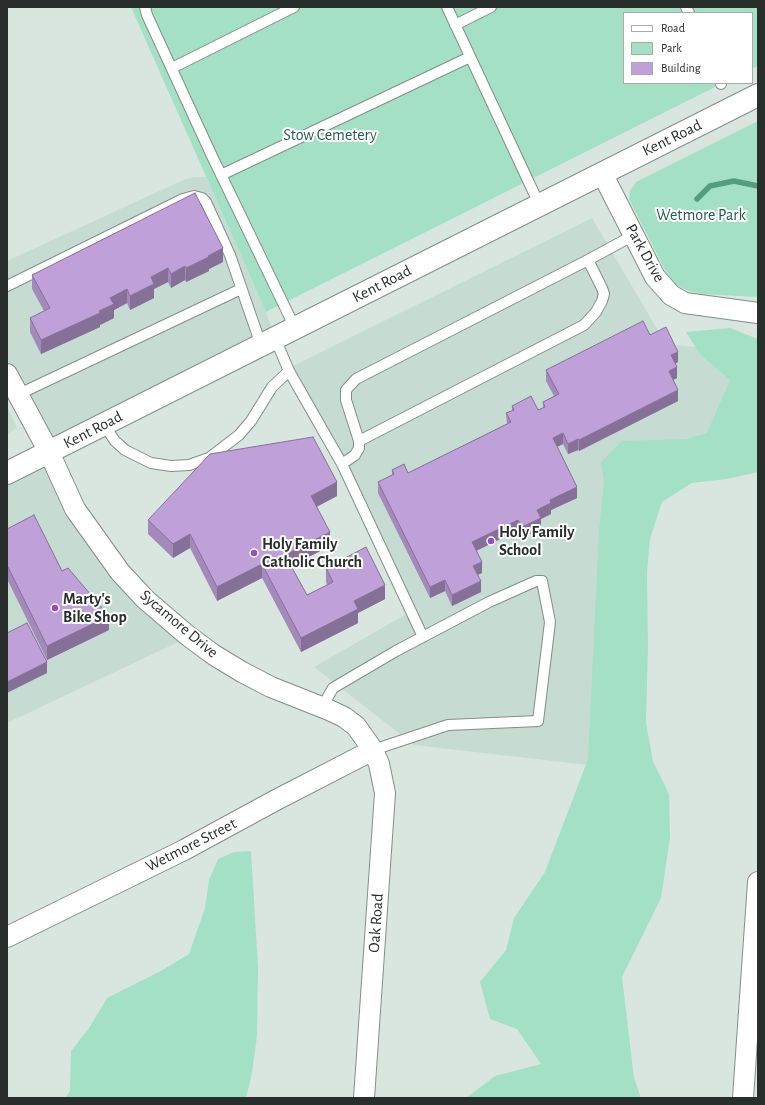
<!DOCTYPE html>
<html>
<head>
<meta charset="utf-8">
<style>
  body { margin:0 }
  #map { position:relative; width:765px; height:1105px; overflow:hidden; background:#d9e6e0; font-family:"Alegreya Sans",sans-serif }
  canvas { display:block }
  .frame { position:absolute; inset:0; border:8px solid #282e2b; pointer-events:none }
  .legend { position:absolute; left:623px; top:12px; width:130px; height:72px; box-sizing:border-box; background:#fff; border:1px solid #a9abaa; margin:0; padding:5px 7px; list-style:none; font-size:12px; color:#282e2b }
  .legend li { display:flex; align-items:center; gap:8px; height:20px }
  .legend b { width:20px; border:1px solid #a9abaa }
</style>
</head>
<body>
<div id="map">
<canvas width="765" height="1105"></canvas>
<div class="frame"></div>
<ul class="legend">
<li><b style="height:5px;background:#fff"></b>Road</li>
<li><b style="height:11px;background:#a4e0c6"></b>Park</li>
<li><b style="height:11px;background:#bfa0d9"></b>Building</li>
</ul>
</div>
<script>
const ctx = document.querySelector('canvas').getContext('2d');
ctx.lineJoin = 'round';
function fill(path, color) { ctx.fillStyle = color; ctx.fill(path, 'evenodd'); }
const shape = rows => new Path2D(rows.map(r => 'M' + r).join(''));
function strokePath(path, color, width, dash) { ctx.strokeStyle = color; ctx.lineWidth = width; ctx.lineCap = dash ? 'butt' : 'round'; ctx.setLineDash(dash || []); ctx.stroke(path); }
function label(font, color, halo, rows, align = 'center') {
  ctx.font = font + ' "Alegreya Sans",sans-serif'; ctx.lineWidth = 4; ctx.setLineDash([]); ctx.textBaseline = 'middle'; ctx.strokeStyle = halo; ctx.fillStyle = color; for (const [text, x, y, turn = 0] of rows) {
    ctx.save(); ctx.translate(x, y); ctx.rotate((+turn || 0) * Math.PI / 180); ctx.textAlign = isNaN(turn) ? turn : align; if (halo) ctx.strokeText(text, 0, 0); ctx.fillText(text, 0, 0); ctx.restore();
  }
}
const built = shape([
  [194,177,206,177,266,312,275,338,49,453,75,509,189,637,7,723,7,473,49,452,7,374,7,261,181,181],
  [592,218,666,344,756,353,755,460,615,469,588,765,414,745,314,667,408,613,291,367],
  [7,406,17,428,7,434]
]);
const green = shape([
  [131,7,758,7,758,66,752,69,752,13,624,13,624,83,723,83,266,312],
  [758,121,758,297,702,294,689,291,676,285,666,272,629,199,630,191,636,182],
  [730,328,758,339,758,472,727,479,692,483,662,502,650,539,647,572,648,646,646,723,653,761,669,794,670,838,661,898,622,977,634,1078,641,1098,466,1098,495,1076,541,1064,517,1029,490,1019,480,982,506,950,514,918,545,872,588,759,599,530,604,482,601,462,622,441,687,439,707,433,730,380,700,354,686,332],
  [251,851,258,967,257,1036,252,1073,246,1098,65,1098,70,1091,71,1051,89,1028,107,998,159,972,189,954,205,908,209,880,218,859,234,852]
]);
const stream = shape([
  [697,199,710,186,734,181,758,186]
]);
const lane = shape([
  [145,7,147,15,211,154,295,328],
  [447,7,539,204],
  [686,7,689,13],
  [455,25,491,7],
  [172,68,294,7],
  [721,83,721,84],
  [221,175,470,57],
  [7,286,183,199,194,196,202,198,206,202,230,255,261,345],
  [275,338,289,371,342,464],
  [17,395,241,289],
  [104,425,115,441,125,450,151,463,171,466,189,465,209,458,239,435,251,421,272,387,289,371],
  [359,441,584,325,596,312,602,301,604,294,602,288,588,260],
  [423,637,342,464,355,455,359,448,359,441,346,400,346,390,356,379,588,260,634,235],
  [322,707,333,688,396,651,489,602,536,581,542,581,550,622,538,721,448,725,373,750]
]);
const street = shape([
  [602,173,655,277,671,295,685,303,758,313],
  [7,374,49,452,75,509,120,572,145,599,187,635,214,655,242,672,271,687,329,710,344,717,356,726,373,750,379,764,385,793,364,1098],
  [7,937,184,850,276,800,373,750],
  [743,1098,758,882]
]);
const primary = shape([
  [7,473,758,95]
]);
const wall = shape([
  [223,262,209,269,209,271,186,282,185,280,171,288,168,282,154,289,154,298,130,310,127,303,114,310,114,318,100,325,100,327,41,354,30,332,30,318,44,311,32,289,32,275],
  [650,335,678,362,675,364,677,378,673,380,678,401,579,451,578,450,568,454,563,444,557,447,577,498,551,510,551,514,541,519,541,528,522,538,518,530,476,551,482,573,478,574,481,592,452,606,445,591,430,598,378,493,378,482,392,475,392,470,408,473,507,424,506,413,512,411,512,406,538,410,543,408,543,402,554,396,546,381,546,370],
  [337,496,316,506,330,546,291,566,307,595,327,585,326,582,326,568,385,599,358,613,358,623,301,652,262,578,217,601,190,548,173,558,148,534,148,520],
  [7,529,62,571,109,630,47,660,7,579]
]);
const shadedWall = shape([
  [223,248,223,262,209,269,209,271,186,282,186,268,208,256],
  [185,266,185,280,171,288,171,274],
  [168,268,168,282,154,289,154,298,130,310,130,296,151,277],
  [127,289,127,303,114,310,114,318,100,325,100,327,41,354,41,340,99,311,110,298],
  [678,352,678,362,671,366,671,355],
  [677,367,677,378,669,382,669,371],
  [678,390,678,401,579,451,579,440],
  [563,433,563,444,553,449,553,438],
  [578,439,578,450,568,454,568,444],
  [337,482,337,496,311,510,311,496],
  [577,487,577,498,551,510,551,514,541,519,541,528,522,538,522,527,537,510,550,500],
  [518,520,518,530,472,553,472,542],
  [330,532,330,546,285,569,285,555],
  [190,534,190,548,173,558,173,544],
  [482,562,482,573,473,577,473,566],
  [262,564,262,578,217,601,217,587],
  [445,580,445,591,430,598,430,587],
  [481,581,481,592,452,606,452,595],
  [385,585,385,599,358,613,358,623,301,652,301,638,354,601],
  [109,616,109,630,47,660,47,646],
  [47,662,47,673,7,693,7,682]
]);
const building = shape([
  [195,193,223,248,208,256,209,257,186,268,185,266,171,274,168,268,151,277,154,284,130,296,127,289,110,298,114,304,99,311,100,313,41,340,30,318,50,308,32,275,195,193],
  [643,321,650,335,666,327,678,352,671,355,677,367,669,371,678,390,579,440,578,439,568,444,563,433,553,438,577,487,550,500,551,503,537,510,541,518,522,527,518,520,472,542,482,562,473,566,481,581,452,595,445,580,430,587,378,482,394,474,392,470,404,464,408,473,511,422,506,413,514,410,512,406,531,396,538,410,545,407,543,402,559,394,546,370,643,321],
  [313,437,337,482,311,496,330,532,285,555,307,595,333,582,326,568,366,547,385,585,354,601,358,609,301,638,262,564,217,587,190,534,173,544,148,520,210,454,313,437],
  [34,515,62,571,68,568,109,616,47,646,7,565,7,529,34,515],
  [27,623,47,662,7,682,7,633,27,623]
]);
const markers = [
  [491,541,4,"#944fc4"],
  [254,553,4,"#944fc4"],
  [55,608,4,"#944fc4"]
];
const parkNames = [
  ["Stow Cemetery",330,135],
  ["Wetmore Park",701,215]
];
const streetNames = [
  ["Kent Road",672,138,-26],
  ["Park Drive",645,253,61],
  ["Kent Road",382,284,-27],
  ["Kent Road",93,430,-27],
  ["Sycamore Drive",179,624,40],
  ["Wetmore Street",191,845,-27],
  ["Oak Road",376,923,-86]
];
const poiNames = [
  ["Holy Family",499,532],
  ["School",499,550],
  ["Holy Family",262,544],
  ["Catholic Church",262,562],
  ["Marty's",63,599],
  ["Bike Shop",63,617]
];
fill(built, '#c6dcd2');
fill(green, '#a4e0c6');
strokePath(stream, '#529c80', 5.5);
strokePath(lane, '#828f89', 12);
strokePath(street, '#828f89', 22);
strokePath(primary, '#828f89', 24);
strokePath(lane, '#fff', 10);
strokePath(street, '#fff', 20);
strokePath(primary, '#fff', 22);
fill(wall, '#a48abb');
fill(shadedWall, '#867098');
fill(building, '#bfa0d9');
strokePath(building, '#867098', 1);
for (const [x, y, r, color] of markers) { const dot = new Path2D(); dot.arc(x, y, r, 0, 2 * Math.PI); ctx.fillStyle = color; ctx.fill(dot); strokePath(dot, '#fff', 1.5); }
label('16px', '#245e49', '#fff', parkNames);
label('16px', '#282e2b', '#fff', streetNames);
label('bold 16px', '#282e2b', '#fff', poiNames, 'left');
</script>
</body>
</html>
